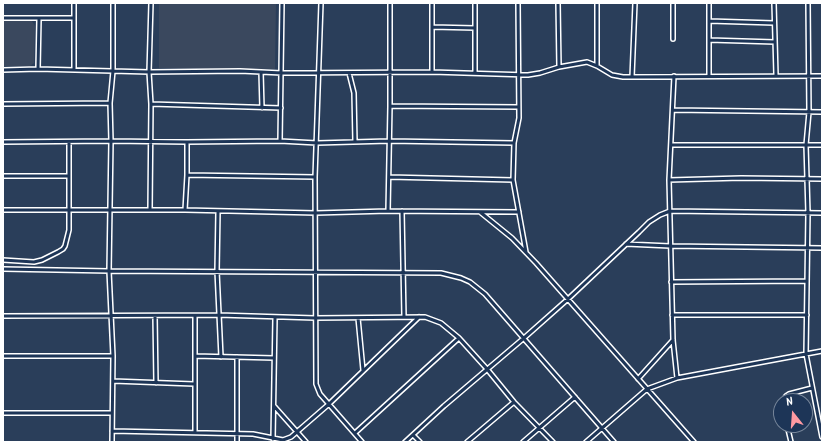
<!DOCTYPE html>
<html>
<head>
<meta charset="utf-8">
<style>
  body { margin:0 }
  #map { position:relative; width:825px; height:445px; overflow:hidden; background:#2a3e5a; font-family:Kalam,sans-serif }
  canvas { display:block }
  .frame { position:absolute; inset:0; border:4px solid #fff; pointer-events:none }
  .north { position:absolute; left:773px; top:393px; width:40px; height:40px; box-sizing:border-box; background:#1d3557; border:1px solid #77869a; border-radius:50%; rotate:343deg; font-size:11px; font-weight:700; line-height:16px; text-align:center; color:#fff }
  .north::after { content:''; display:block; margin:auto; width:14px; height:18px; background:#ff9aa2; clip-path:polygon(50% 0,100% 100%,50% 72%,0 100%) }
</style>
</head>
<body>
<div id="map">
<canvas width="825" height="445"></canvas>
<div class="frame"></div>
<div class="north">N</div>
</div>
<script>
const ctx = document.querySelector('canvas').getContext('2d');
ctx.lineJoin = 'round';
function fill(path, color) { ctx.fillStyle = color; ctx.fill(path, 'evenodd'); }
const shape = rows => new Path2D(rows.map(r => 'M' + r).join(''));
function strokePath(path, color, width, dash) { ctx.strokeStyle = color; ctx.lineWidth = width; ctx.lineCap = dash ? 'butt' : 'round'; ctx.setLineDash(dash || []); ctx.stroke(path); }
const built = shape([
  [159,3,276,3,275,69,159,68],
  [3,21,32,21,35,26,34,63,30,66,3,66]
]);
const minor = shape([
  [321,3,315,177,316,384,320,394,362,442],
  [432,3,432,72],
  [518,3,519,118,514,143,513,180,526,252],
  [558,3,559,67],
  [597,3,597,66],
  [709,3,709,76],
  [774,3,776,75],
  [808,3,809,112,806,145,808,213,806,354,822,437],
  [3,18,74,18],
  [709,21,774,23],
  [432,27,475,28],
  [673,39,673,3],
  [709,40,775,42],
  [38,69,39,19],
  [3,70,38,69,149,72,240,71,282,73,432,72,528,75,540,73,559,67,587,62,597,66,612,75,623,77,822,76],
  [74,70,74,3],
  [261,72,262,108],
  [349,73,354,93,355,142],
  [475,73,475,3],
  [674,76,669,180,673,340,677,378],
  [632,77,635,3],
  [3,104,110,103],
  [151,104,281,108],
  [390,106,518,107],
  [673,110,822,112],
  [280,141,282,3],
  [3,142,111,141,187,142,280,141,317,143,389,141,514,143],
  [672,145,822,145],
  [187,175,315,177],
  [3,176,69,176],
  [389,177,513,180],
  [669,180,741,178,822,179],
  [3,210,185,210,316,213,388,211,519,212],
  [150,210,151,104,149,72,151,3],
  [185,210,187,175,187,142],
  [388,211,390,106,390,3],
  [402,211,404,317],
  [218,212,217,271,221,357],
  [480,212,512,238,536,263,694,442],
  [626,244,670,246,822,248],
  [3,260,34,262,42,260,58,252,63,249,65,246,69,230,69,142],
  [3,269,109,271,441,273,461,278,470,282,485,294,614,442],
  [671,282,807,281],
  [672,315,807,315],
  [3,316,219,315,315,318,425,317,441,323,459,338,487,369,514,402,553,442],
  [155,316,156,383],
  [195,316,195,432],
  [358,318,363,370],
  [3,356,113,356],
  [195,356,274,358],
  [237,357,237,442],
  [638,379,673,340],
  [113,381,194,384],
  [783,401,786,396,789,394,812,388],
  [274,406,306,442],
  [3,413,112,413],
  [787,425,791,442],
  [112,431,253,434,283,440,291,437,329,404,419,317],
  [355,433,459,338],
  [413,435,420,442],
  [273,439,275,318],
  [112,442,113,356,109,271,111,141,110,103,113,71,113,3],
  [405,442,444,406,524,338,568,299,639,232,649,222,660,215,670,211,822,213],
  [467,442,514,402],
  [523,442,575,397],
  [586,442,647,389,677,378,822,351]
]);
fill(built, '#3a485e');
strokePath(minor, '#fff', 6);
strokePath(minor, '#1d3557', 3);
</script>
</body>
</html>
